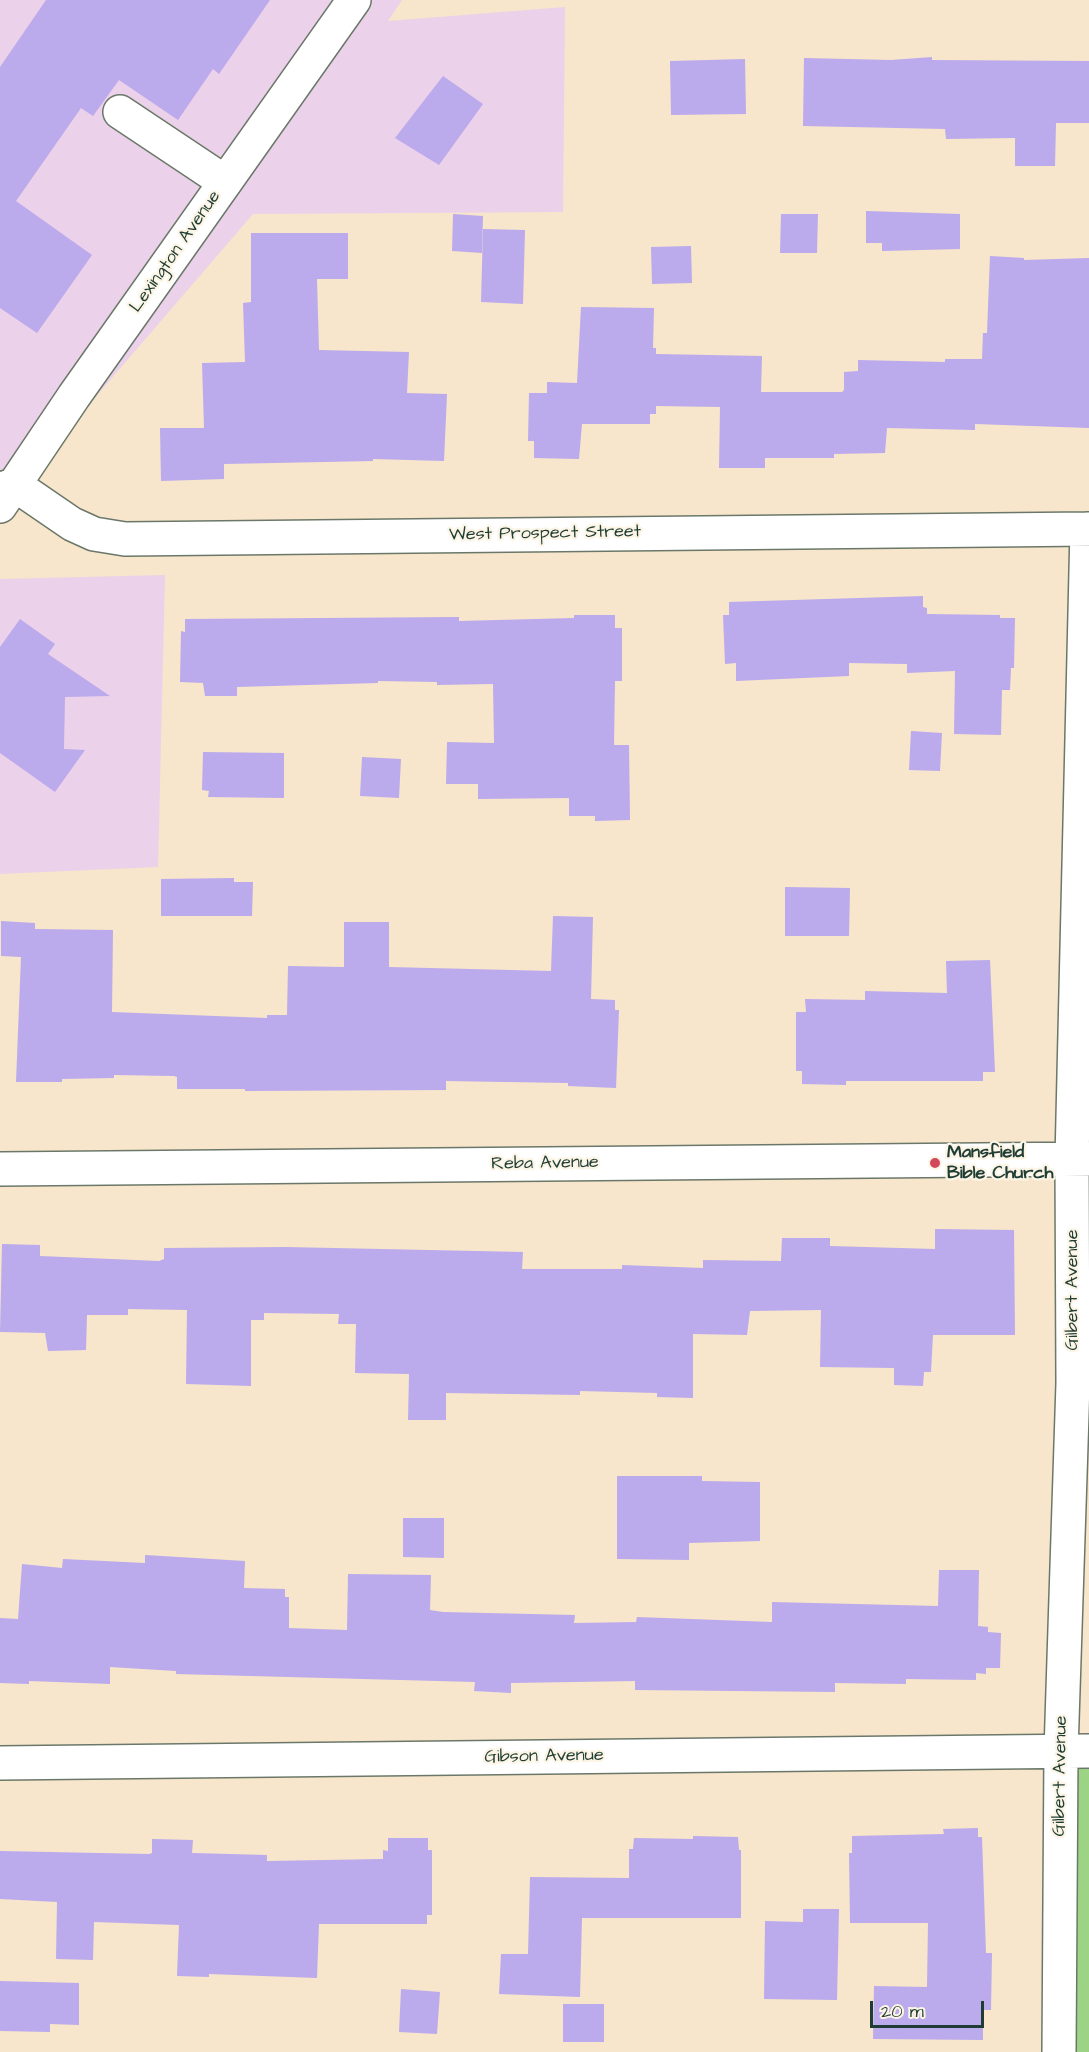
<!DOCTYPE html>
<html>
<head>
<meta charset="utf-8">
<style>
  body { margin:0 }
  #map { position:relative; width:1089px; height:2052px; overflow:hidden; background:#f7e5cc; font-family:"Architects Daughter",sans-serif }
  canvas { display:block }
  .scale { position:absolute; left:870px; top:2001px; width:114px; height:27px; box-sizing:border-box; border:3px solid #1f3d34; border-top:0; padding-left:8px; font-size:18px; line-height:21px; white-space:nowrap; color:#1f3d34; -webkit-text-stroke:4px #fcf5e5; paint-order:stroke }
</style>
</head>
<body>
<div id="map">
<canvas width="1089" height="2052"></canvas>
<div class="scale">20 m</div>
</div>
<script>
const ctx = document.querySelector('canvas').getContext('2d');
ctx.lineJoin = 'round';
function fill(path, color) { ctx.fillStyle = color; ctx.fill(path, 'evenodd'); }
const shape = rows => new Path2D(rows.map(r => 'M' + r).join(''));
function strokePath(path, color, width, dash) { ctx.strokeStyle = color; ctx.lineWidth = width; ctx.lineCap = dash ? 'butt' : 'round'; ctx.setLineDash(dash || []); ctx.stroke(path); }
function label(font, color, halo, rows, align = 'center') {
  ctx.font = font + ' "Architects Daughter",sans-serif'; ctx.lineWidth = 4.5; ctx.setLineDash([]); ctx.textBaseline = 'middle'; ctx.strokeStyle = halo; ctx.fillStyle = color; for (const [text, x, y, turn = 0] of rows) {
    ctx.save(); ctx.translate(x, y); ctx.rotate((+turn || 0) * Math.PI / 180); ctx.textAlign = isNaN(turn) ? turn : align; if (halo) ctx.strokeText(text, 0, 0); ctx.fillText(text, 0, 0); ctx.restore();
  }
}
const built = shape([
  [0,0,402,0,388,21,565,7,563,212,253,214,0,508],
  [165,575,158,867,0,874,0,579]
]);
const green = shape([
  [1061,1751,1089,1751,1089,2052,1059,2052]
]);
const building = shape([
  [46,0,270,0,219,74,213,69,178,120,119,80,93,116,81,108,16,201,92,255,37,333,0,308,0,67],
  [932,57,932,60,1089,61,1089,123,1056,123,1055,166,1015,166,1015,138,946,139,945,129,803,126,804,58,891,60],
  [745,59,746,114,671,115,670,61],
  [443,76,483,104,439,165,395,138],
  [866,211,960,214,960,249,882,251,882,243,866,243],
  [453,214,483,216,482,253,452,251],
  [781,214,818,214,817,253,780,253],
  [483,229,525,230,523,304,481,302],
  [251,233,348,233,348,279,317,279,319,350,409,352,407,393,447,394,444,461,373,459,373,461,224,464,224,479,161,481,160,428,204,428,202,363,245,362,243,303,251,302],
  [691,246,692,283,652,284,651,247],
  [990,256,1024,258,1024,260,1089,258,1089,428,975,424,975,430,887,428,885,453,834,454,834,458,765,458,765,468,719,468,720,407,656,406,656,414,650,414,650,424,582,424,579,459,534,458,534,441,528,441,529,393,547,393,547,382,577,383,581,307,654,308,653,348,656,348,656,354,762,356,761,392,842,392,844,390,844,372,858,371,858,360,945,362,945,359,982,359,983,333,987,333],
  [923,596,923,607,927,608,927,614,1000,615,1000,618,1015,618,1014,668,1011,668,1010,690,1002,690,1001,735,954,734,955,671,907,673,907,664,849,663,849,676,736,681,736,663,725,664,723,615,729,615,729,602],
  [574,615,615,615,615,628,622,628,622,681,615,681,614,745,629,745,630,820,595,821,595,816,569,816,569,798,478,799,478,784,446,784,447,742,494,743,493,684,437,685,437,682,378,681,378,683,237,687,237,696,205,696,203,683,180,682,181,631,185,632,185,619,459,617,459,621,574,618],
  [20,619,55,644,48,654,110,696,65,697,64,749,85,750,55,792,0,753,0,647],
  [911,731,942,733,940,771,909,770],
  [203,752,284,753,284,798,208,797,209,791,202,790],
  [362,757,401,759,399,798,360,796],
  [234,878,234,882,253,882,252,916,161,916,161,879],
  [785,887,850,888,849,936,785,936],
  [553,916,593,917,591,999,615,1000,615,1010,619,1010,616,1088,568,1086,568,1083,446,1081,446,1090,245,1091,245,1089,177,1089,177,1077,174,1076,114,1075,114,1078,62,1079,62,1082,16,1082,21,957,1,956,1,921,35,923,35,929,113,930,112,1012,267,1018,267,1015,287,1015,288,966,344,967,344,922,389,922,389,967,551,971],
  [990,960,995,1072,983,1072,983,1081,846,1081,846,1085,802,1084,802,1071,796,1071,796,1012,806,1012,805,999,865,1000,865,991,947,993,946,961],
  [935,1229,1014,1230,1015,1335,933,1335,931,1372,924,1372,923,1386,894,1385,894,1368,820,1367,821,1310,750,1311,747,1335,693,1334,693,1398,657,1397,657,1393,580,1391,580,1395,446,1393,446,1420,408,1420,409,1374,355,1373,356,1324,338,1324,339,1314,264,1313,264,1320,251,1320,251,1386,186,1384,187,1310,128,1309,128,1315,87,1315,86,1350,48,1351,45,1333,0,1332,2,1244,40,1245,40,1256,159,1261,164,1259,164,1248,286,1247,523,1252,522,1269,622,1269,622,1265,703,1268,703,1260,781,1261,782,1238,830,1238,830,1246,935,1249],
  [617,1476,702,1476,702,1481,760,1482,760,1541,689,1543,689,1560,617,1559],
  [403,1518,444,1518,444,1558,403,1557],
  [145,1555,245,1561,244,1588,285,1589,285,1597,289,1597,289,1628,347,1630,348,1574,431,1575,430,1610,443,1612,575,1615,574,1623,636,1622,637,1617,772,1622,772,1602,938,1606,939,1570,979,1570,978,1626,988,1627,988,1632,1001,1633,1000,1668,986,1668,986,1674,976,1673,976,1680,906,1679,906,1684,835,1683,835,1692,635,1690,635,1681,511,1683,511,1693,474,1691,475,1682,176,1674,176,1671,110,1667,110,1684,29,1681,29,1684,0,1683,0,1618,18,1619,22,1564,62,1568,63,1559,145,1563],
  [978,1828,978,1837,982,1837,986,1953,992,1953,991,2010,983,2010,983,2040,873,2039,874,1986,927,1987,928,1923,850,1923,849,1853,852,1853,852,1836,944,1834,943,1829],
  [693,1836,738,1837,739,1850,741,1850,741,1918,582,1918,580,1997,499,1994,501,1954,528,1954,530,1877,629,1878,629,1849,633,1849,634,1838,693,1839],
  [388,1838,428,1838,428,1850,432,1850,432,1915,427,1915,427,1924,319,1924,317,1978,209,1974,209,1977,177,1976,179,1925,94,1922,93,1960,56,1959,57,1902,0,1899,0,1851,149,1854,152,1853,152,1839,193,1840,192,1853,267,1855,267,1861,383,1859,383,1850,388,1851],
  [803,1909,839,1909,837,2000,764,1999,765,1921,803,1922],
  [0,1981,79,1983,79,2025,50,2024,50,2032,0,2031],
  [401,1989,440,1992,437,2034,399,2032],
  [563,2004,604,2004,604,2042,563,2042]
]);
const minor = shape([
  [120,112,225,182],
  [0,489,15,485,72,524,94,534,125,539,1089,529],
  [0,1169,1089,1159],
  [0,1763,1089,1751],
  [1059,2052,1061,1751,1073,1383,1072,1159,1087,529]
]);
const major = shape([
  [0,506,74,396,354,0]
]);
const markers = [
  [935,1163,6,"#d1495b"]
];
const streetNames = [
  ["Lexington Avenue",176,252,-55],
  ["West Prospect Street",545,534,-1],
  ["Reba Avenue",545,1164,-1],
  ["Gilbert Avenue",1073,1290,-90],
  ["Gibson Avenue",544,1757,-1],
  ["Gilbert Avenue",1061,1776,-89]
];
const poiNames = [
  ["Mansfield",947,1153],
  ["Bible Church",947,1174]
];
fill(built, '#ecd1ea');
fill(green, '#9dd385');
fill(building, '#bbaaec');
strokePath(minor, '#6b7869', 36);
strokePath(major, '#6b7869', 36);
strokePath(minor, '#fff', 33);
strokePath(major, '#fff', 33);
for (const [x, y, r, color] of markers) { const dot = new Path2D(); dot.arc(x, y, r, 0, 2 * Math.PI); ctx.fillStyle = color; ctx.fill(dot); strokePath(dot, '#fcf5e5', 2); }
label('18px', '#1f3d34', '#fcf5e5', streetNames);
label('bold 18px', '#1f3d34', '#fcf5e5', poiNames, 'left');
</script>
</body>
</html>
